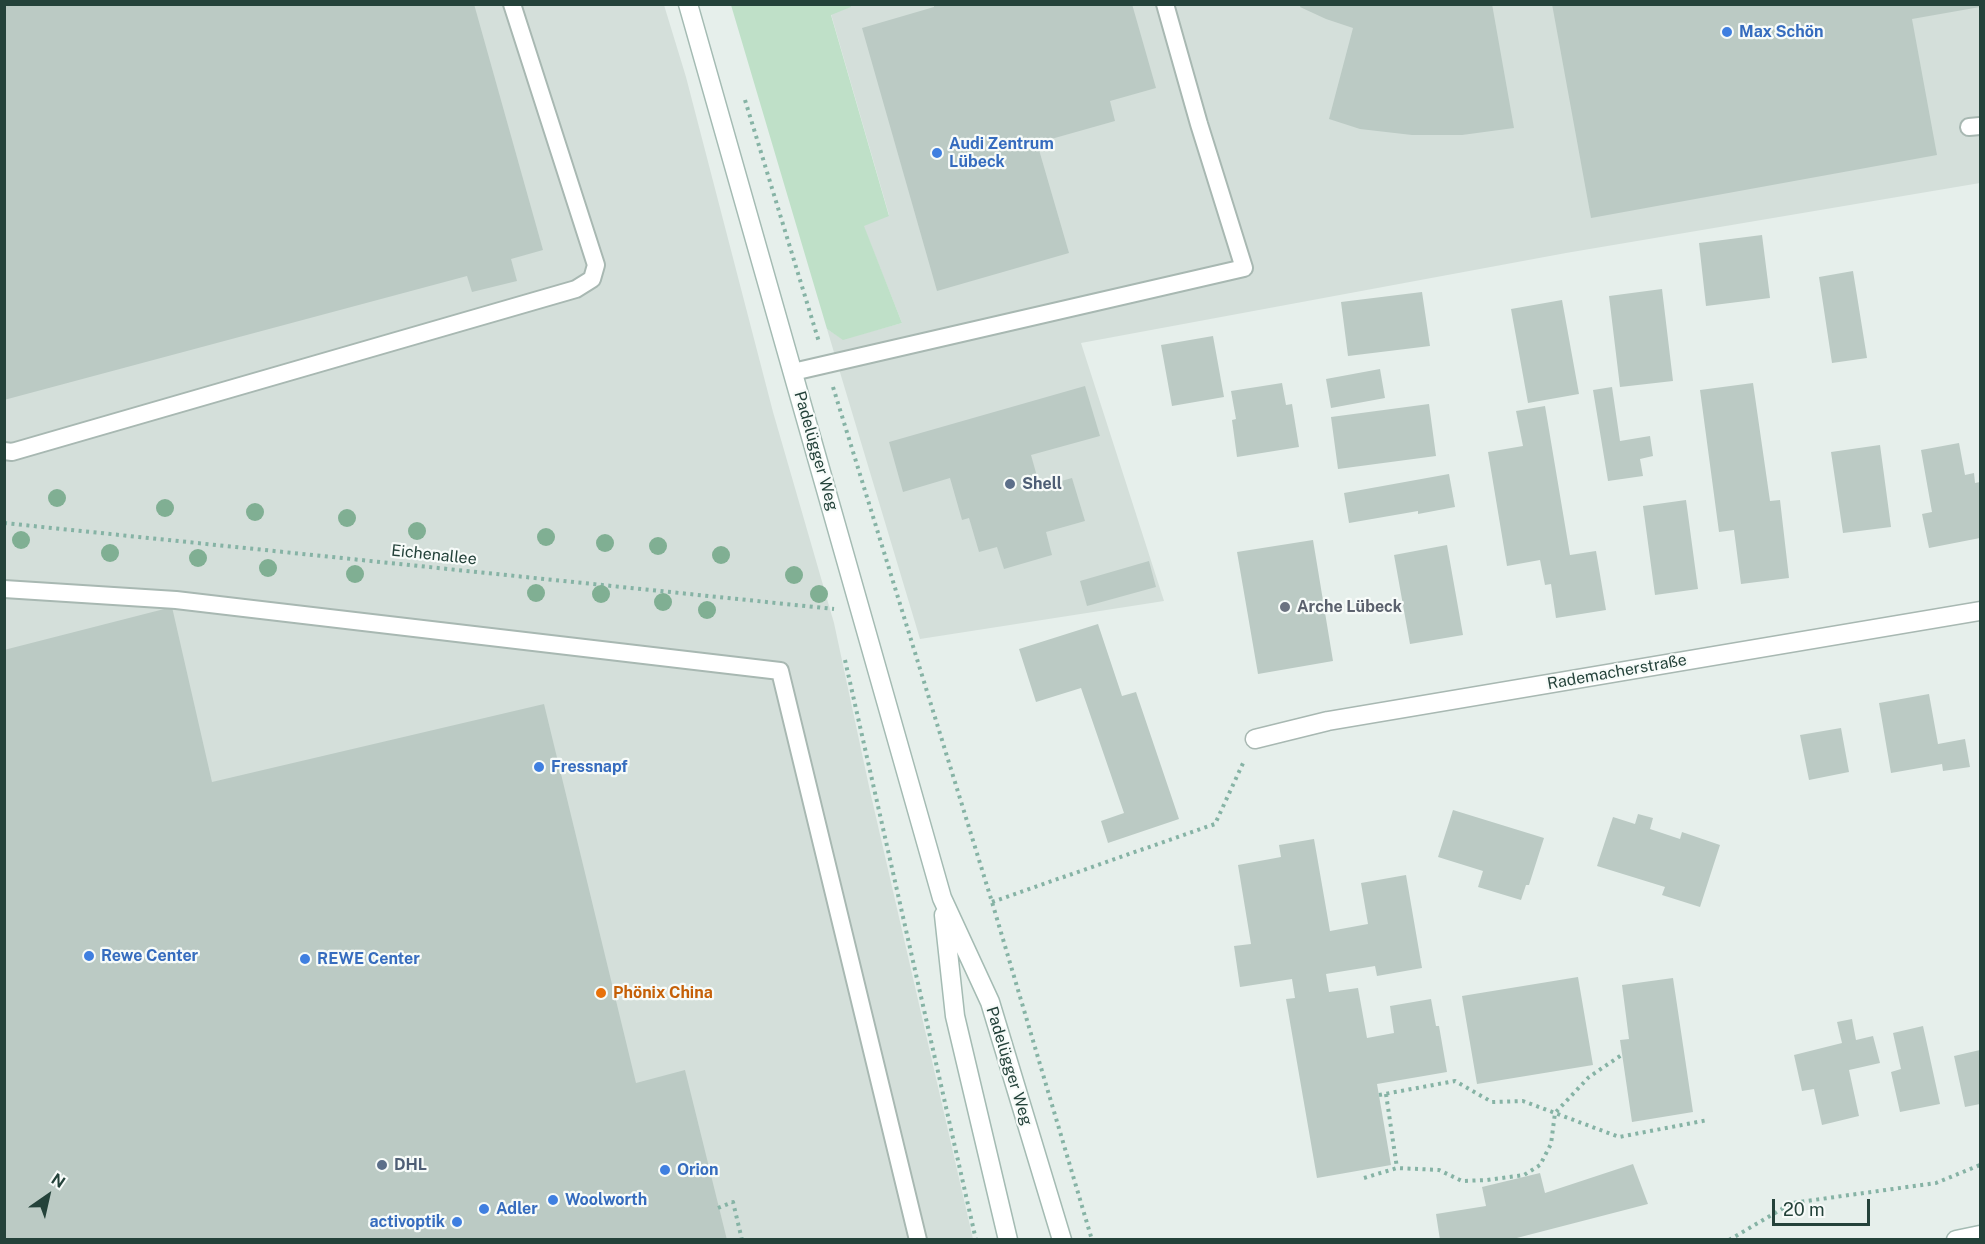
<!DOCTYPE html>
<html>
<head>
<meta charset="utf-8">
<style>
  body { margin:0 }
  #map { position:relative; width:1985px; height:1244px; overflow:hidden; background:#e6efeb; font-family:"Public Sans",sans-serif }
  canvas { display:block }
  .frame { position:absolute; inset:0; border:6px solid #24423a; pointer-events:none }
  .north { position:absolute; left:18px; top:1166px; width:60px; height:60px; -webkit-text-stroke:4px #f7fbf9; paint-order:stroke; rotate:34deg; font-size:16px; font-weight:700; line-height:24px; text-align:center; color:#24423a }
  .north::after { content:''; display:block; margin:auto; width:21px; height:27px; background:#24423a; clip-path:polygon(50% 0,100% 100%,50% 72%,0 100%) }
  .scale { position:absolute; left:1772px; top:1199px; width:98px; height:27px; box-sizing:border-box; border:3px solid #24423a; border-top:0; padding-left:8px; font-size:18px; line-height:21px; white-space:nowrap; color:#24423a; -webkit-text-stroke:4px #f7fbf9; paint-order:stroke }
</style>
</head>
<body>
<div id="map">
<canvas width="1985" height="1244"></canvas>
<div class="frame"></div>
<div class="north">N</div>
<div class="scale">20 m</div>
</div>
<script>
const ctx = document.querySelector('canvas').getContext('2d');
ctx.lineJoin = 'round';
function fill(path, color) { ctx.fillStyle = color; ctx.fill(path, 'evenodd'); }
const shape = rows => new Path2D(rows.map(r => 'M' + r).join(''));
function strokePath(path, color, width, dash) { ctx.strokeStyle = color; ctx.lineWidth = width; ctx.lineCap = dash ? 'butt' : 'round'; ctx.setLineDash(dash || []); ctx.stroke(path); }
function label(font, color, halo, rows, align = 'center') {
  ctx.font = font + ' "Public Sans",sans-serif'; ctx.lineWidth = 4.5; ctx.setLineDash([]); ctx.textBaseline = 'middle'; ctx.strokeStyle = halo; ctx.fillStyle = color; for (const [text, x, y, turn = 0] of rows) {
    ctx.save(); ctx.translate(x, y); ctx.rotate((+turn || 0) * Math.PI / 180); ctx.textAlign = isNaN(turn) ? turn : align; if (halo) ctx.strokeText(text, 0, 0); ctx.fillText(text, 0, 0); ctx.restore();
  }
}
const built = shape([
  [5,5,664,5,686,77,773,412,834,623,870,791,973,1239,5,1240],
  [850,5,1980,5,1980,183,1566,253,1081,343,1164,601,920,639,827,329,843,339,902,323,863,225,889,215,831,14,850,7]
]);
const green = shape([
  [731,5,850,5,851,7,831,15,889,216,864,226,902,323,843,340,827,329]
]);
const building = shape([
  [4,4,474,4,543,250,511,259,517,281,472,292,467,276,4,400],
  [934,4,1132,4,1156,88,1110,101,1115,121,1037,143,1069,253,937,291,862,28,934,7],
  [1301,4,1492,4,1514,128,1462,135,1412,135,1360,129,1329,119,1353,28,1326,19,1300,7],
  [1552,4,1980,4,1980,7,1912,19,1937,155,1591,218],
  [1762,235,1770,298,1706,306,1699,243],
  [1853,271,1867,358,1832,363,1819,277],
  [1662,289,1673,381,1620,387,1609,296],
  [1422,292,1430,346,1348,356,1341,302],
  [1562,300,1579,394,1528,403,1511,309],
  [1213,336,1224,397,1172,406,1161,345],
  [1380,369,1385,398,1331,408,1326,379],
  [1282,383,1286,405,1292,404,1299,447,1237,457,1232,420,1236,419,1231,391],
  [1753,383,1770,501,1780,500,1789,578,1741,584,1734,530,1719,532,1700,390],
  [1085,386,1100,436,1031,455,1040,487,1072,478,1085,521,1046,532,1052,555,1004,569,997,547,979,552,969,518,962,520,950,478,903,492,889,442],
  [1612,387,1620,441,1650,436,1653,456,1640,459,1643,476,1608,481,1593,390],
  [1429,404,1436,456,1338,469,1331,417],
  [1545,406,1570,555,1596,551,1606,610,1556,618,1551,584,1545,585,1540,560,1507,566,1488,452,1523,446,1516,411],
  [1959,443,1965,475,1974,473,1975,483,1980,482,1980,538,1929,548,1922,514,1932,512,1921,450],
  [1880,445,1891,527,1843,533,1831,452],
  [1449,474,1455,507,1418,514,1418,511,1349,523,1344,493],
  [1686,500,1698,589,1655,595,1643,506],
  [1313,540,1333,661,1258,674,1237,552],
  [1447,545,1463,635,1410,644,1394,555],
  [1149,561,1156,587,1087,606,1080,581],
  [172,607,212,782,544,704,636,1083,685,1070,727,1240,4,1240,4,650],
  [1098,624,1122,696,1136,692,1179,819,1108,843,1101,821,1124,813,1081,688,1036,702,1019,649],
  [1929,694,1938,744,1965,739,1970,767,1943,771,1942,764,1891,773,1879,703],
  [1841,728,1849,772,1809,780,1800,735],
  [1453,810,1544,838,1529,885,1526,885,1521,900,1478,887,1483,871,1438,857],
  [1638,814,1653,818,1650,829,1680,839,1682,832,1720,845,1700,907,1662,895,1665,887,1597,866,1613,817,1635,824],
  [1314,839,1330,931,1368,924,1361,883,1406,875,1422,968,1377,976,1375,966,1326,974,1329,992,1358,988,1367,1038,1394,1033,1390,1006,1431,999,1436,1026,1439,1026,1447,1072,1377,1084,1391,1165,1317,1178,1286,999,1295,998,1292,979,1240,987,1234,946,1251,944,1238,865,1281,857,1279,845],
  [1578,977,1593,1065,1477,1084,1462,996],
  [1673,978,1693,1112,1632,1122,1620,1040,1629,1039,1622,985],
  [1852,1019,1856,1040,1873,1036,1880,1063,1849,1070,1859,1116,1822,1125,1814,1089,1802,1091,1794,1055,1842,1043,1837,1022],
  [1923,1026,1940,1104,1900,1112,1891,1072,1901,1069,1893,1033],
  [1980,1050,1980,1104,1965,1107,1954,1056],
  [1633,1164,1648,1204,1509,1240,1440,1240,1436,1214,1486,1206,1482,1187,1540,1173,1545,1193]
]);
const path = shape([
  [745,100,819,342],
  [833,387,992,902,1092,1240],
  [4,523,834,609],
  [845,660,976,1240],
  [992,902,1215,824,1244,761],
  [1386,1094,1397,1168],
  [1379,1095,1455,1081,1492,1102,1523,1101,1619,1137,1708,1120],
  [1364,1178,1397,1168,1439,1170,1462,1181,1487,1180,1524,1175,1540,1165,1551,1144,1555,1113,1589,1077,1623,1054],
  [718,1208,733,1202,742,1240],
  [1729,1240,1792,1203,1936,1183,1980,1165]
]);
const service = shape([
  [1969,127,1980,126],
  [793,372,1244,268,1199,124,1165,4],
  [4,451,12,452,576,289,592,279,596,265,512,4],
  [4,589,176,600,780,671,918,1240]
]);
const minor = shape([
  [1255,739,1328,721,1980,611]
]);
const secondary = shape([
  [688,4,942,898,990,1002,1062,1240],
  [944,915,955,1016,1008,1240],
  [1956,1240,1980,1235]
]);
const trees = [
  [57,498],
  [165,508],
  [255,512],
  [347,518],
  [417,531],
  [546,537],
  [21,540],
  [605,543],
  [658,546],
  [110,553],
  [721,555],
  [198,558],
  [268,568],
  [355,574],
  [794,575],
  [536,593],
  [601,594],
  [819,594],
  [663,602],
  [707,610]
];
const markers = [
  [1727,32,6,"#3f7fe0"],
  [937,153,6,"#3f7fe0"],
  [1010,484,6,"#5c6f8a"],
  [1285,607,6,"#6b7280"],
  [539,767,6,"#3f7fe0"],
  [89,956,6,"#3f7fe0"],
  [305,959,6,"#3f7fe0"],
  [601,993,6,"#e8710a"],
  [382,1165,6,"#5c6f8a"],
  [665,1170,6,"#3f7fe0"],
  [553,1200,6,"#3f7fe0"],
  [484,1209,6,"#3f7fe0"],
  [457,1222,6,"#3f7fe0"]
];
const shopNames = [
  ["Max Schön",1739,32],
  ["Audi Zentrum",949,144],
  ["Lübeck",949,162],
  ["Fressnapf",551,767],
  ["Rewe Center",101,956],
  ["REWE Center",317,959],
  ["Orion",677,1170],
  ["Woolworth",565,1200],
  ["Adler",496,1209],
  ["activoptik",445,1222,"right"]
];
const streetNames = [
  ["Padelügger Weg",816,451,74],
  ["Eichenallee",434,555,6],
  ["Rademacherstraße",1617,672,-10],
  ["Padelügger Weg",1009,1066,73]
];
const serviceNames = [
  ["Shell",1022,484],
  ["DHL",394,1165]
];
const worshipNames = [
  ["Arche Lübeck",1297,607]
];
const foodNames = [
  ["Phönix China",613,993]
];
fill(built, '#d4dfda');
fill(green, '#bfe0c8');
fill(building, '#bbcac4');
strokePath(service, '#a8b8b2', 20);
strokePath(minor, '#a8b8b2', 21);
strokePath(secondary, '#a4bbb3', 21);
strokePath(path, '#86b3a5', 4, [3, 4.5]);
strokePath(service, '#fff', 16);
strokePath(minor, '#fff', 18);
strokePath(secondary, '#fff', 18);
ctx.fillStyle = '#80af93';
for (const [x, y] of trees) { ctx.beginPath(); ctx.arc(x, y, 9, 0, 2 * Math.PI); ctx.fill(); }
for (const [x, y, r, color] of markers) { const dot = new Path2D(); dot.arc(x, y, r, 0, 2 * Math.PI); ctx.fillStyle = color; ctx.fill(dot); strokePath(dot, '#f7fbf9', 2); }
label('bold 16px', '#366cbe', '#f7fbf9', shopNames, 'left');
label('16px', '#24423a', '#f7fbf9', streetNames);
label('bold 16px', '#4e5e75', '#f7fbf9', serviceNames, 'left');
label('bold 16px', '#5b616d', '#f7fbf9', worshipNames, 'left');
label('bold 16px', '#c56008', '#f7fbf9', foodNames, 'left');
</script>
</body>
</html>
